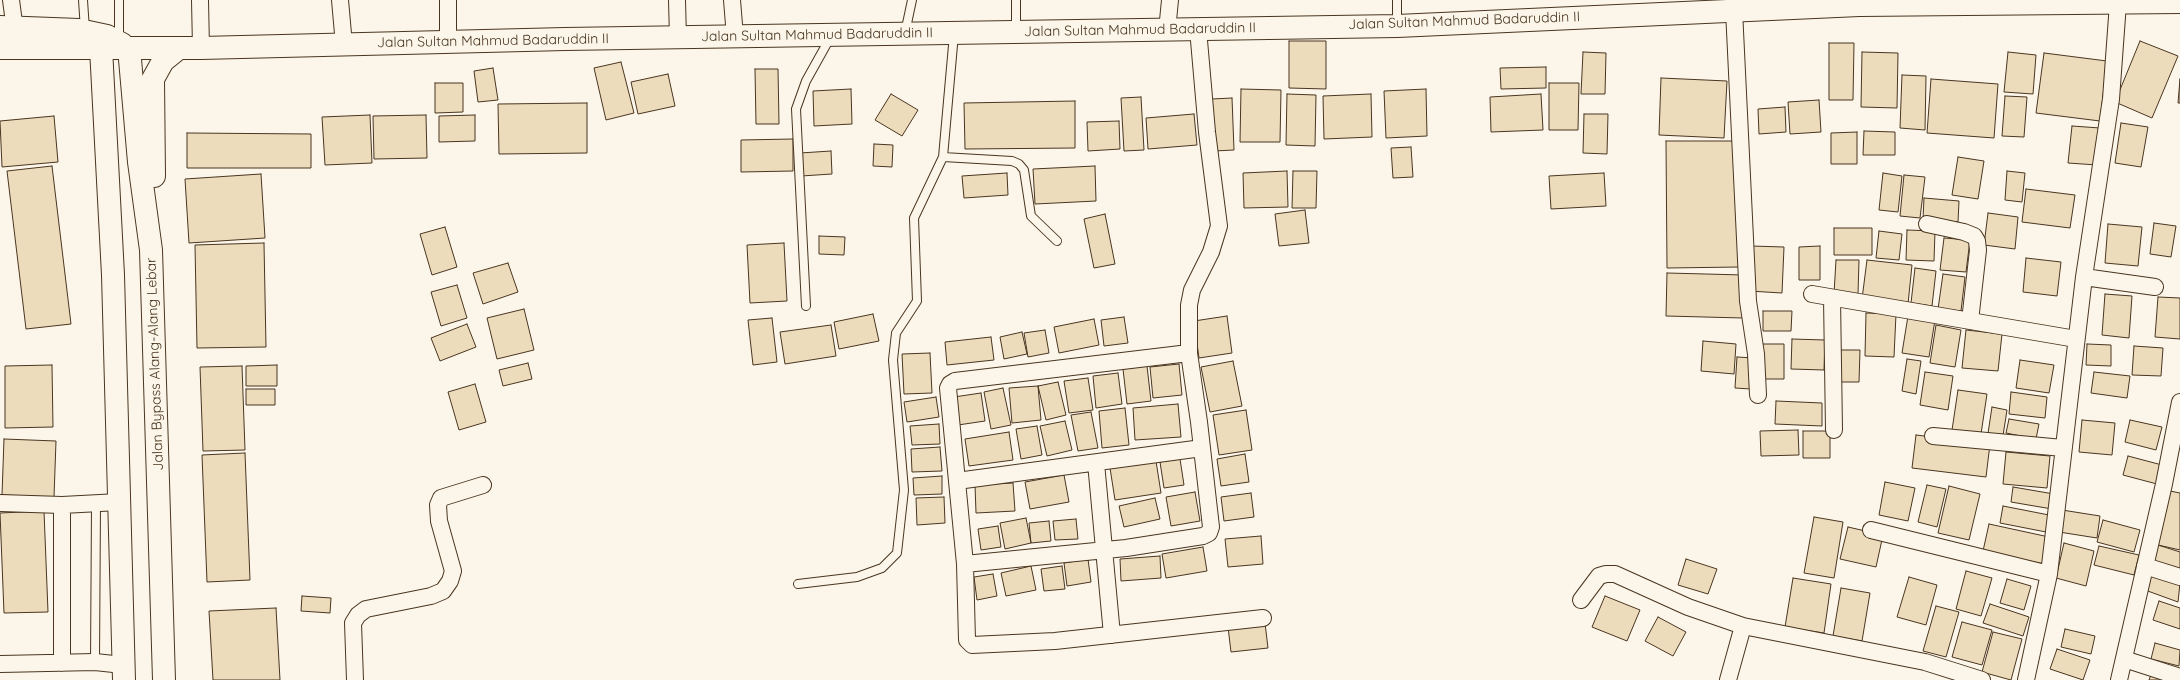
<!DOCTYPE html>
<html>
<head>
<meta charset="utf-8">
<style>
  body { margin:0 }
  canvas { display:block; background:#fbf6e9 }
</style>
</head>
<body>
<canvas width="2180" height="680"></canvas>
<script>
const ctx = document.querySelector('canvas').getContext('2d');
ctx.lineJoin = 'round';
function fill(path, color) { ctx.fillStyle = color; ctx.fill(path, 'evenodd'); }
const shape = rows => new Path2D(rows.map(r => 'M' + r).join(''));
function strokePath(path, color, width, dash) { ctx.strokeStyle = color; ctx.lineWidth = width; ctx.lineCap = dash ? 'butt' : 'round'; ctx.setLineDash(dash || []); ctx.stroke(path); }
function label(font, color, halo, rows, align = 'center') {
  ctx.font = font + ' Quicksand,sans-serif'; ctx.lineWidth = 3; ctx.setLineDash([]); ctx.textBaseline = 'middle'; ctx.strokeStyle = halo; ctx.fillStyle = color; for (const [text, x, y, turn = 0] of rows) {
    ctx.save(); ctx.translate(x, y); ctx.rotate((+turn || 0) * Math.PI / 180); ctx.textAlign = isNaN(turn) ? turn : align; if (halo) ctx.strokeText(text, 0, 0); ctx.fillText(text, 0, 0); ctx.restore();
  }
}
const building = shape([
  [1289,41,1326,41,1326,89,1289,88,1289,41],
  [2140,41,2178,56,2152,118,2115,102,2140,41],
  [1829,43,1854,43,1853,100,1829,100,1829,43],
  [1583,52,1606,53,1605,94,1581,94,1583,52],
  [1862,52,1898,53,1897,108,1861,107,1862,52],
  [2008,52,2036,55,2033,94,2004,92,2008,52],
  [2044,53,2107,61,2100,121,2036,113,2044,53],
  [621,62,634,113,606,120,594,68,621,62],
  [1546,67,1546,88,1501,89,1500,68,1546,67],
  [493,68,498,100,478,102,474,71,493,68],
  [755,69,778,69,779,124,756,124,755,69],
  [668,74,675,106,638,114,631,82,668,74],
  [1902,75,1926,76,1925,130,1900,128,1902,75],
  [1661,78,1727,81,1724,138,1659,135,1661,78],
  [1931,79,1998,84,1994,138,1927,133,1931,79],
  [2180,79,2180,103,2178,103,2180,79],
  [435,83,463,83,463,112,435,113,435,83],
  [1549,83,1579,83,1578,130,1549,130,1549,83],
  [851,89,852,124,814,126,813,91,851,89],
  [1241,89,1281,90,1280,142,1240,142,1241,89],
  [1426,89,1427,136,1386,138,1384,91,1426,89],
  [891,94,918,110,902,136,875,120,891,94],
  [1287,94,1316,95,1315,146,1286,145,1287,94],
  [1371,94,1372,137,1324,139,1323,96,1371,94],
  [1541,94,1543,130,1491,132,1490,97,1541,94],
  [2005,96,2027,97,2024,137,2002,136,2005,96],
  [1141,97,1144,150,1124,151,1121,98,1141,97],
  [1232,98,1234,150,1214,151,1212,99,1232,98],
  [1819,100,1821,132,1790,134,1788,102,1819,100],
  [1075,101,1075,148,965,149,964,103,1075,101],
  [587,103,587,153,499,154,498,104,587,103],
  [1785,107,1786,132,1759,134,1758,109,1785,107],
  [1194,114,1197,145,1148,149,1146,118,1194,114],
  [1584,114,1608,114,1607,154,1583,153,1584,114],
  [370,115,372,163,325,165,322,117,370,115],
  [426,115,427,158,374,159,373,116,426,115],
  [475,115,475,141,439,142,439,116,475,115],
  [54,116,58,162,2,167,0,121,54,116],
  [1119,121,1120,149,1088,151,1087,122,1119,121],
  [2121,123,2148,127,2141,167,2115,163,2121,123],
  [2072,126,2100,128,2097,165,2068,163,2072,126],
  [1864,131,1895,132,1895,155,1863,155,1864,131],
  [1857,132,1857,164,1831,164,1831,133,1857,132],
  [187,133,311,134,311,168,187,168,187,133],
  [793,139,793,171,741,172,741,140,793,139],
  [1666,141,1739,141,1740,267,1667,268,1666,141],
  [874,144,893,145,892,167,873,166,874,144],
  [1411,147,1413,177,1393,178,1391,148,1411,147],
  [831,151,832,174,801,176,800,153,831,151],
  [1958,157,1984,161,1978,199,1952,195,1958,157],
  [52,166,71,324,26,329,7,171,52,166],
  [1095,166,1096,201,1035,204,1033,169,1095,166],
  [1287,171,1288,207,1244,208,1243,173,1287,171],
  [1293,171,1317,171,1316,208,1292,208,1293,171],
  [2007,171,2025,173,2022,202,2005,200,2007,171],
  [1007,173,1008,195,964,198,962,176,1007,173],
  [1604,173,1606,206,1551,209,1549,176,1604,173],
  [1883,173,1902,176,1898,212,1879,210,1883,173],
  [261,174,265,238,189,243,185,179,261,174],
  [1904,175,1925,177,1920,218,1900,216,1904,175],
  [2026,189,2075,195,2070,228,2022,222,2026,189],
  [1924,198,1959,201,1958,222,1923,219,1924,198],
  [1305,210,1309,243,1279,246,1275,214,1305,210],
  [1988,213,2018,217,2015,249,1984,245,1988,213],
  [1105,214,1115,264,1094,268,1084,219,1105,214],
  [2154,223,2176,226,2171,257,2150,254,2154,223],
  [2108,224,2142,227,2138,266,2105,263,2108,224],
  [445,227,457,267,432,275,420,234,445,227],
  [1834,228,1872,228,1872,255,1834,255,1834,228],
  [1907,230,1935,231,1934,261,1906,260,1907,230],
  [1879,231,1902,234,1899,260,1876,258,1879,231],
  [819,236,845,237,844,255,819,254,819,236],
  [1944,238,1970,240,1966,272,1940,270,1944,238],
  [264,243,266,347,197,348,195,245,264,243],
  [784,243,787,301,750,303,747,245,784,243],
  [1751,246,1784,247,1782,293,1749,291,1751,246],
  [1820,246,1820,280,1799,280,1799,247,1820,246],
  [2026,258,2061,262,2057,296,2023,292,2026,258],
  [1836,260,1859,260,1858,294,1834,294,1836,260],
  [1867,260,1912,265,1908,304,1862,299,1867,260],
  [508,263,518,292,483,304,473,273,508,263],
  [1915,268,1936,271,1932,306,1911,303,1915,268],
  [1667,273,1744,275,1743,318,1666,316,1667,273],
  [1943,274,1965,277,1961,311,1938,309,1943,274],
  [457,285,467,318,441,326,431,292,457,285],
  [2105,294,2132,296,2129,338,2102,335,2105,294],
  [2158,297,2180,298,2180,339,2155,337,2158,297],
  [524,309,534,350,497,359,487,318,524,309],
  [1763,311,1792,311,1791,331,1763,331,1763,311],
  [1866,313,1896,314,1894,357,1865,356,1866,313],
  [873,314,879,341,839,349,834,322,873,314],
  [1227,316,1232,353,1199,358,1194,321,1227,316],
  [1908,316,1935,320,1929,357,1902,353,1908,316],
  [1124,317,1128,343,1104,346,1101,320,1124,317],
  [772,318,777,362,753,365,748,320,772,318],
  [1094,319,1099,345,1059,353,1054,327,1094,319],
  [467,324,476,347,440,361,431,338,467,324],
  [831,325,836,356,785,364,780,332,831,325],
  [1936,325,1961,330,1955,367,1930,363,1936,325],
  [1045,330,1049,353,1028,357,1024,333,1045,330],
  [1966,330,2002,334,1998,371,1962,368,1966,330],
  [1022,332,1027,354,1004,359,1000,337,1022,332],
  [991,337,994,360,947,365,945,342,991,337],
  [1792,339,1825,340,1824,370,1791,369,1792,339],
  [1703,341,1736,344,1734,374,1701,371,1703,341],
  [1761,344,1784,344,1784,379,1761,379,1761,344],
  [2087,344,2111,345,2111,366,2086,365,2087,344],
  [2134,346,2163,348,2161,376,2132,375,2134,346],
  [1835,350,1860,350,1859,382,1834,382,1835,350],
  [930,353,932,393,904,394,902,354,930,353],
  [1737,357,1754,358,1751,389,1735,388,1737,357],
  [1907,359,1921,361,1916,394,1902,391,1907,359],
  [2020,360,2054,365,2049,393,2016,388,2020,360],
  [1233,361,1242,406,1210,412,1201,367,1233,361],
  [528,363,532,379,503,386,499,370,528,363],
  [1179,364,1182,395,1153,398,1150,367,1179,364],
  [52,365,53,427,5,428,5,366,52,365],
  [277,365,277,386,246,386,246,366,277,365],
  [242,366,245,450,203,451,200,367,242,366],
  [1147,366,1151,401,1127,404,1123,369,1147,366],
  [1925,372,1953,376,1948,410,1920,405,1925,372],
  [2094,372,2130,376,2127,398,2091,393,2094,372],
  [1118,373,1122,404,1096,408,1093,376,1118,373],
  [1088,378,1093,410,1069,413,1064,381,1088,378],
  [1058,382,1066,415,1046,420,1038,386,1058,382],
  [475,384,486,422,459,430,448,392,475,384],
  [1038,386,1041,420,1012,423,1009,388,1038,386],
  [1003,388,1011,425,991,429,984,392,1003,388],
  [246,389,275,389,275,405,246,405,246,389],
  [1958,390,1987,394,1981,434,1952,430,1958,390],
  [2011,392,2047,397,2045,418,2009,414,2011,392],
  [981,393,985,421,958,425,954,397,981,393],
  [936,397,939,417,907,422,904,402,936,397],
  [1776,401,1822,403,1822,426,1775,424,1776,401],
  [1178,404,1181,437,1135,440,1133,408,1178,404],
  [1992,407,2007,410,2002,442,1987,440,1992,407],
  [1125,408,1129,445,1102,448,1099,411,1125,408],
  [1246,410,1252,450,1219,455,1213,415,1246,410],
  [1091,412,1098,448,1078,451,1071,415,1091,412],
  [2009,419,2039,424,2036,439,2006,433,2009,419],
  [2082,420,2115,423,2112,455,2079,452,2082,420],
  [2130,420,2162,427,2156,450,2125,442,2130,420],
  [1065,421,1072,450,1047,456,1040,426,1065,421],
  [939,424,940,444,912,445,910,426,939,424],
  [1037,426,1042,455,1021,459,1016,429,1037,426],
  [1798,430,1799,455,1761,456,1760,431,1798,430],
  [1803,431,1830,431,1830,458,1803,458,1803,431],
  [1009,432,1013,460,969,466,965,439,1009,432],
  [1916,435,1990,444,1986,477,1912,468,1916,435],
  [4,439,56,441,54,497,2,495,4,439],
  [940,447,942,471,912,472,911,449,940,447],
  [2006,452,2050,456,2047,488,2003,484,2006,452],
  [245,453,250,580,207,582,202,455,245,453],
  [1245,454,1249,482,1221,486,1217,459,1245,454],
  [2128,456,2162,465,2157,484,2123,475,2128,456],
  [1180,459,1184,485,1164,488,1160,462,1180,459],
  [1156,461,1161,493,1115,500,1110,468,1156,461],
  [1064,475,1069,502,1030,509,1025,482,1064,475],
  [942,476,942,494,914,495,913,478,942,476],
  [1885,482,1915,488,1908,521,1879,515,1885,482],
  [1013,483,1015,511,976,513,975,485,1013,483],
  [1927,485,1946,489,1937,527,1918,522,1927,485],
  [1949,486,1980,494,1969,540,1938,533,1949,486],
  [2013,487,2054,494,2052,509,2011,502,2013,487],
  [2170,491,2180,493,2180,550,2158,545,2170,491],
  [1195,492,1200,521,1171,526,1166,497,1195,492],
  [1251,493,1254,517,1224,521,1221,497,1251,493],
  [944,497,945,523,917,525,916,498,944,497],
  [1155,498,1160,519,1124,527,1119,506,1155,498],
  [2003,506,2049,515,2046,532,2000,523,2003,506],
  [2062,510,2100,516,2097,538,2059,532,2062,510],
  [44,511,48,612,4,613,0,513,44,511],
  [1814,517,1843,522,1834,578,1804,573,1814,517],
  [1026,518,1031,543,1005,549,1000,523,1026,518],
  [1076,519,1078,539,1055,540,1053,521,1076,519],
  [2103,520,2140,530,2134,552,2097,542,2103,520],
  [1049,521,1051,541,1031,543,1029,523,1049,521],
  [1989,524,2049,537,2044,564,1983,551,1989,524],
  [998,526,1001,547,981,550,978,529,998,526],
  [1848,527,1883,535,1876,567,1840,559,1848,527],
  [1261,536,1263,564,1228,567,1225,539,1261,536],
  [2064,543,2094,551,2086,586,2056,578,2064,543],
  [2158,545,2180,552,2180,571,2153,563,2158,545],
  [2099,546,2139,555,2134,575,2094,565,2099,546],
  [1203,547,1207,571,1166,578,1162,554,1203,547],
  [1160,556,1161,578,1121,581,1120,559,1160,556],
  [1088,559,1091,582,1067,586,1064,563,1088,559],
  [1686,559,1717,569,1708,594,1678,585,1686,559],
  [1031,566,1036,590,1006,596,1001,573,1031,566],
  [1062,566,1065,589,1044,591,1041,569,1062,566],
  [1966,571,1992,578,1981,616,1956,609,1966,571],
  [2152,572,2180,583,2178,602,2145,590,2152,572],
  [993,574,997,596,977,600,974,577,993,574],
  [1909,577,1937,585,1926,625,1897,617,1909,577],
  [1793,578,1831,584,1824,633,1785,627,1793,578],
  [2007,579,2031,586,2024,610,2000,603,2007,579],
  [1841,588,1870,593,1862,641,1833,636,1841,588],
  [302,596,331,598,330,613,301,611,302,596],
  [1605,596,1640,610,1627,641,1592,627,1605,596],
  [2159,601,2180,608,2180,629,2153,620,2159,601],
  [1990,604,2029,617,2023,636,1983,623,1990,604],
  [1936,606,1959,612,1946,657,1923,651,1936,606],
  [276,608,280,680,213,680,209,611,276,608],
  [1658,617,1686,632,1673,656,1645,641,1658,617],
  [1962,622,1992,630,1982,665,1952,657,1962,622],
  [1265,623,1268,648,1231,652,1228,627,1265,623],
  [2065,629,2095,636,2091,654,2061,647,2065,629],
  [1993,632,2022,639,2011,680,1982,672,1993,632],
  [2155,643,2180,650,2179,666,2151,659,2155,643],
  [2057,649,2090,660,2083,680,2050,669,2057,649],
  [2152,672,2177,680,2149,680,2152,672]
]);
const service = shape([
  [83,0,85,30],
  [119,0,119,41],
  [1016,0,1016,31],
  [1397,0,1397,25],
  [905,33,912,0],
  [943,157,1012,161,1019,164,1024,170,1031,216,1057,241],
  [806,306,796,109,806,81,830,38],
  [798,584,857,577,882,568,897,553,904,490,893,360,896,333,917,301,914,218,943,157,954,34],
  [95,662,96,504]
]);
const minor = shape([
  [11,0,16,38],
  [200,0,201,48],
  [340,0,344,45],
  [448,0,448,43],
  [677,0,678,38],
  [732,0,735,37],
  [1734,10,1748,301,1756,354,1758,395],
  [1167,31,1170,0],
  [1927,224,1964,232,1974,236,1977,241,1978,250,1970,321],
  [2084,277,2155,287],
  [1812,294,2076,339],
  [1832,298,1834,430],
  [1189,353,955,381,950,384,948,388,965,564,967,640,972,645,1055,641,1263,618],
  [1933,436,2063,448],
  [1096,463,1112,635],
  [957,481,1202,448],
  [0,503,62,505,119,502],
  [62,505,62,663],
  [1871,530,2049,574,2084,277,2111,99,2118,3],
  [965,564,1126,548,1203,536,1209,533,1211,527,1199,422,1189,353,1189,305,1192,290,1211,252,1219,226,1207,132,1198,29],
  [2145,566,2180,577],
  [1581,600,1599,576,1606,574,1615,574,1688,607,1743,626,1925,662,1982,680],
  [2124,659,2180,677],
  [0,664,95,662,123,665],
  [355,680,353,623,358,615,366,609,431,596,443,591,450,581,453,571,439,521,438,505,441,498,483,485],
  [1728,680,1743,626],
  [2026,680,2049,574],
  [2119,680,2164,484,2180,402]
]);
const trunk = shape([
  [0,27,79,30,107,36,122,44],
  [0,48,201,48,565,39,1397,26,1859,5,2180,2],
  [101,48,113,275,124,680],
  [129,48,139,162,151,250,164,680],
  [154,176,153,79,163,61,179,48]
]);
const streetNames = [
  ["Jalan Sultan Mahmud Badaruddin II",1464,21,-2],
  ["Jalan Sultan Mahmud Badaruddin II",1140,30,-1],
  ["Jalan Sultan Mahmud Badaruddin II",817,35,-1],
  ["Jalan Sultan Mahmud Badaruddin II",493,41,-1],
  ["Jalan Bypass Alang-Alang Lebar",155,364,-92]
];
fill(building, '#ecdcbc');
strokePath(building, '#4a3520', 1);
strokePath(service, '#4a3520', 10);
strokePath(minor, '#4a3520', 18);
strokePath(trunk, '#4a3520', 24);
strokePath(service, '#fbf6e9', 8);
strokePath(minor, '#fbf6e9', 16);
strokePath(trunk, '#fbf6e9', 22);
label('14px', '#4a3520', '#fbf6e9', streetNames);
</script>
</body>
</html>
